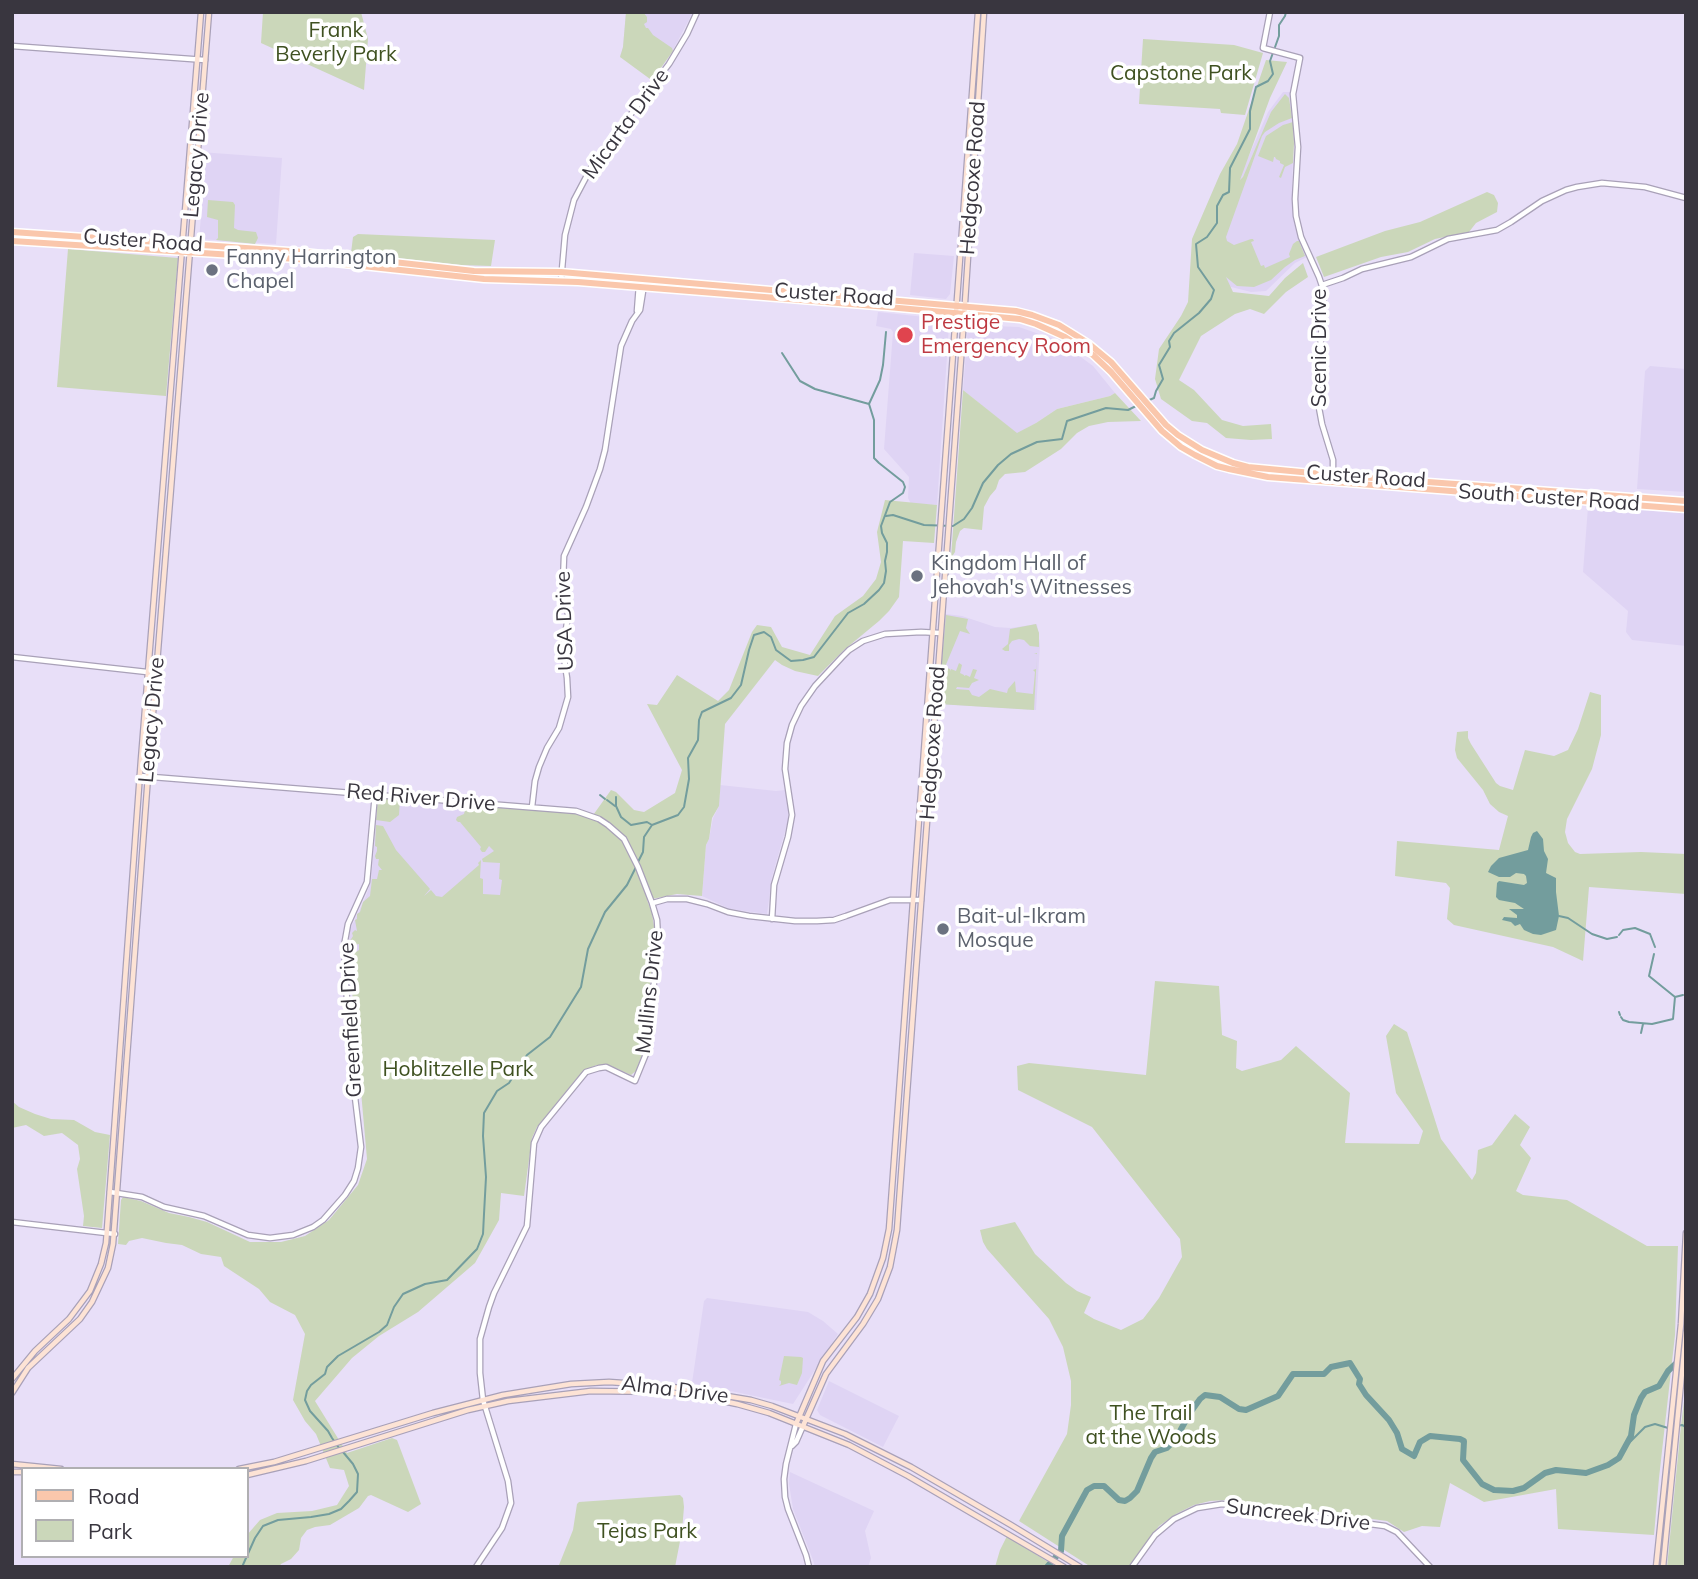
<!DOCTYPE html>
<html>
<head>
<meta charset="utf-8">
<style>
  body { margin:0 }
  #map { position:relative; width:1698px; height:1579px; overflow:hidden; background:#e8dff8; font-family:Mulish,sans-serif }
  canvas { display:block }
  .frame { position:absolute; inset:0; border:14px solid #39363f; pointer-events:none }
  .legend { position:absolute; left:21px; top:1467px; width:228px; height:91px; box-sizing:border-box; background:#fff; border:2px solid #b0afb2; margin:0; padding:9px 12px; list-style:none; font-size:21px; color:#39363f }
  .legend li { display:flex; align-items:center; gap:14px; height:35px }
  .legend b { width:35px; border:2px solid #b0afb2 }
</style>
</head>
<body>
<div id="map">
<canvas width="1698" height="1579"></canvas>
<div class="frame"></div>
<ul class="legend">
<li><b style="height:9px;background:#fac7ac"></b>Road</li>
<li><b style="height:19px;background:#cbd7ba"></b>Park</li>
</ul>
</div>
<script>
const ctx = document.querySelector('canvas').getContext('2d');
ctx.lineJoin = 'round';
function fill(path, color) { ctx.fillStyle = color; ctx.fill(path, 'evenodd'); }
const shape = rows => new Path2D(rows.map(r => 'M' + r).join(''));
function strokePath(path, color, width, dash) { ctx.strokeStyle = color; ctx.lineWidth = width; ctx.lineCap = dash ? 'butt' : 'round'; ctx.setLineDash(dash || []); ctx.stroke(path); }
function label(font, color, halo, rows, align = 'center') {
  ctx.font = font + ' Mulish,sans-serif'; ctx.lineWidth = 7; ctx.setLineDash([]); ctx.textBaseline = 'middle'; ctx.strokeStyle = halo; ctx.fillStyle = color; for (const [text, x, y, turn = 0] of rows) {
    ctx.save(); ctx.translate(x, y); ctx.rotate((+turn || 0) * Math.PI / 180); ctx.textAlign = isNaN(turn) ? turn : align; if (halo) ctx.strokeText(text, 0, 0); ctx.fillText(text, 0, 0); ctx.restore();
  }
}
const built = shape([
  [626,12,693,12,673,50,651,78,620,56,623,47],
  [1283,92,1290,92,1294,130,1292,184,1293,209,1297,232,1307,257,1295,263,1266,291,1251,292,1227,286,1219,270,1217,254,1220,237,1234,203,1237,183,1268,112],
  [200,152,282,158,276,244,199,239,201,217,195,217],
  [914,253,954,256,950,294,946,299,910,295],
  [878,312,944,319,949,326,937,505,911,504,908,498,909,477,884,449,893,332,891,329,876,326],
  [968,325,1019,327,1059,341,1093,366,1115,393,1110,396,1057,409,1036,423,1017,434,963,390],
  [1650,366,1686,369,1686,492,1637,489,1645,371],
  [1588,507,1686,513,1686,646,1632,640,1626,632,1628,611,1583,572],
  [946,614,962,616,995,627,1011,628,1037,624,1040,645,1036,710,938,704,944,615],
  [720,785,776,791,785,790,788,808,788,821,772,877,767,914,730,909,702,896,706,845,709,839,713,818,719,806],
  [378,799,486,807,484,831,504,863,505,898,377,966,348,946,350,930,366,896,371,881],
  [707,1298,808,1312,823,1321,838,1334,793,1404,692,1383,704,1301],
  [829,1381,899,1416,883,1447,820,1415,817,1410],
  [790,1472,874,1511,865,1531,871,1558,868,1567,815,1567,813,1560,793,1509,789,1484]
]);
const green = shape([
  [263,12,361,12,368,39,364,90,261,43],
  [626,12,643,12,647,17,647,22,644,24,646,28,648,28,653,35,672,48,673,51,653,79,650,79,620,57,623,47],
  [1143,39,1234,45,1263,53,1245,115,1221,113,1220,109,1139,104],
  [1266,60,1287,62,1270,98,1240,180,1243,177,1271,112,1285,94,1289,98,1292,118,1279,123,1265,132,1262,136,1226,237,1227,241,1234,245,1251,239,1253,239,1254,241,1251,242,1261,266,1264,265,1265,268,1290,257,1289,254,1293,244,1297,241,1299,241,1305,256,1295,260,1285,267,1271,280,1254,287,1237,286,1226,277,1233,292,1269,296,1285,278,1303,263,1308,277,1286,292,1264,314,1250,309,1235,314,1201,336,1179,380,1194,390,1222,420,1243,426,1271,424,1272,439,1251,440,1226,438,1207,423,1192,421,1161,399,1155,379,1159,349,1181,316,1188,302,1192,239,1220,174,1237,144],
  [1293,122,1294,144,1293,163,1285,167,1281,178,1279,177,1284,165,1280,163,1280,161,1276,159,1275,157,1274,157,1273,162,1258,156,1266,136,1283,125],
  [1487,192,1494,195,1498,203,1497,212,1476,223,1469,232,1435,239,1408,252,1381,257,1324,277,1316,257,1385,231,1420,222],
  [208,200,233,202,235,205,234,228,238,230,256,232,258,238,255,244,216,240,218,238,218,220,207,217],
  [358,234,495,240,491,266,461,265,351,253,353,237],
  [68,249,178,258,166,396,57,387],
  [963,390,1017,433,1036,423,1057,409,1110,396,1115,393,1141,421,1108,422,1089,426,1077,433,1061,449,1025,472,1005,474,999,480,996,489,990,496,984,507,982,530,964,528,960,531,956,542,955,552,951,558],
  [885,500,937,505,934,543,903,541,899,597,889,611,879,621,844,650,818,676,795,671,782,665,775,660,725,724,719,806,712,818,709,839,706,845,702,896,677,894,647,900,652,913,654,926,653,955,645,1047,636,1071,631,1075,611,1066,597,1065,587,1069,577,1078,537,1127,532,1138,524,1196,501,1193,499,1220,475,1263,418,1312,379,1336,352,1358,315,1401,347,1453,392,1438,397,1440,421,1504,408,1512,371,1495,368,1496,359,1508,330,1525,315,1527,307,1530,301,1538,299,1550,291,1559,281,1564,279,1567,228,1567,234,1556,247,1556,247,1535,260,1520,277,1513,312,1511,337,1505,349,1486,344,1470,330,1468,316,1434,305,1421,293,1400,305,1334,295,1315,270,1302,259,1289,224,1266,221,1257,201,1254,182,1245,166,1243,142,1238,129,1241,126,1245,118,1244,121,1200,123,1197,141,1201,169,1213,189,1217,207,1222,250,1242,281,1242,305,1236,329,1220,358,1185,367,1159,348,946,356,952,359,950,359,944,351,946,348,944,353,936,352,933,355,930,357,931,355,920,357,919,357,914,360,912,363,902,370,896,372,879,377,879,379,870,382,870,378,865,379,859,376,859,375,856,377,851,377,847,375,846,376,825,383,826,396,850,430,889,424,896,431,890,436,896,442,897,479,865,478,863,481,860,480,878,483,879,483,894,500,895,502,880,499,879,500,863,483,862,482,859,494,851,489,846,485,852,482,852,480,849,481,847,460,822,458,822,456,820,457,817,464,814,466,806,570,812,591,818,611,790,616,792,634,810,644,812,675,793,682,770,647,704,657,705,677,675,718,701,729,690,752,632,757,625,771,627,782,647,810,655,835,616,863,596,876,579,881,562,877,532],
  [946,615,968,619,966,628,970,634,960,631,945,667,950,669,950,671,951,669,956,671,959,663,962,665,960,673,964,675,964,676,966,675,970,677,973,669,977,670,974,678,979,680,972,683,969,688,957,687,956,689,969,690,972,695,979,697,990,689,1007,693,1008,689,1015,681,1016,692,1033,694,1035,672,1033,670,1036,669,1037,654,1034,653,1037,653,1034,710,938,704],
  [1036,624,1039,633,1039,647,1030,646,1024,640,1019,639,1012,641,1009,645,1009,651,1005,651,1002,649,1008,644,1010,629],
  [1590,692,1601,695,1601,735,1592,769,1567,819,1565,832,1568,843,1575,852,1580,854,1641,852,1686,854,1686,894,1589,887,1583,961,1553,947,1454,925,1447,919,1450,888,1446,883,1395,876,1397,841,1499,850,1508,816,1499,812,1490,804,1483,790,1457,758,1455,750,1457,732,1468,731,1468,738,1471,744,1496,783,1500,786,1513,790,1525,750,1554,756,1568,750,1578,729],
  [378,798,400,800,399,815,390,822,376,820],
  [1155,981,1219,986,1222,1035,1237,1041,1236,1068,1242,1071,1281,1060,1296,1046,1350,1093,1345,1143,1419,1144,1423,1131,1396,1093,1386,1036,1394,1024,1407,1032,1441,1139,1472,1180,1476,1173,1478,1150,1492,1145,1515,1114,1530,1127,1520,1145,1531,1158,1516,1191,1523,1195,1567,1200,1647,1246,1678,1246,1675,1335,1659,1478,1654,1535,1558,1529,1556,1489,1484,1502,1450,1483,1440,1527,1422,1526,1404,1532,1387,1521,1228,1500,1210,1501,1194,1505,1176,1514,1159,1526,1128,1567,1091,1567,1019,1521,1067,1434,1071,1405,1071,1381,1063,1347,1049,1319,987,1249,983,1242,980,1230,1015,1222,1035,1254,1066,1283,1077,1291,1091,1297,1084,1313,1094,1319,1121,1330,1143,1319,1159,1298,1182,1257,1180,1239,1092,1127,1018,1090,1017,1066,1029,1063,1146,1075],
  [12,1101,19,1107,35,1114,51,1119,74,1120,95,1132,110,1135,102,1228,83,1226,84,1216,77,1169,80,1159,78,1145,62,1133,44,1136,26,1125,12,1128],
  [784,1356,801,1357,803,1358,802,1373,797,1385,789,1383,779,1386,781,1384,781,1381,779,1380],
  [1686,1386,1686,1567,1667,1567,1681,1425],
  [680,1495,683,1498,684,1507,682,1531,675,1567,560,1567,559,1565,573,1530,577,1504,579,1502],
  [1007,1536,1056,1567,995,1567,1000,1550]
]);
const water = shape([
  [1537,831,1543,839,1544,851,1548,859,1546,873,1556,878,1556,892,1559,916,1556,930,1541,935,1533,934,1524,930,1520,924,1515,926,1511,922,1502,920,1504,917,1517,918,1517,915,1509,909,1524,909,1515,903,1499,900,1496,897,1497,883,1499,881,1524,885,1527,883,1526,876,1524,874,1516,873,1510,877,1499,877,1488,872,1491,866,1499,858,1528,850,1531,837,1533,833]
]);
const stream = shape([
  [782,353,800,381,815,389,869,404],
  [1147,401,1154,398,1156,391,1163,379,1159,365,1170,347,1169,341,1174,333,1199,313,1211,299,1214,290,1198,267,1196,244,1207,237,1217,223,1217,206,1223,195,1229,192,1230,168,1250,129,1250,111,1256,87,1268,81,1273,74,1270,61,1279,36,1279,25,1285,16,1286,12],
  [886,516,893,515,924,525,953,526,964,519,972,508,983,483,998,465,1011,454,1037,442,1062,439,1067,421,1106,408,1128,410,1136,406],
  [600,795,605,799],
  [616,797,616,806,621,817,631,825,647,822,652,825],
  [607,800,615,806],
  [638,862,643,852,644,837,652,825,678,815,684,807,689,779,688,758,698,740,699,720,702,712,731,698,741,685,749,650,754,635,764,632,771,637,776,650,791,661,803,660,814,657,848,613,864,604,879,590,884,583,886,571,885,561,887,552,887,543,882,533,881,526,890,502,903,493,905,487,903,482,879,463,874,458,874,420,869,404,880,380,883,365,886,332],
  [1559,916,1568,918,1592,934,1607,939,1617,937],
  [1619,935,1623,930,1635,928,1650,934,1655,947],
  [1654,954,1649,976,1675,997,1683,995],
  [1619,1012,1620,1015],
  [1621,1017,1623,1020,1629,1022,1652,1024,1673,1019,1675,997],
  [1641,1033,1643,1024],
  [1677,1426,1682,1425,1686,1427],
  [1625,1447,1645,1427,1655,1424,1668,1428],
  [339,1448,332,1438,328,1431,310,1411,305,1400,307,1391,311,1385,325,1374,327,1367,338,1356,379,1332,387,1325,394,1307,403,1294,425,1284,447,1280,477,1249,483,1234,484,1214,486,1177,483,1136,484,1113,497,1091,509,1083,527,1055,550,1037,581,987,588,949,605,912,627,885,636,867],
  [242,1567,255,1538,263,1526,278,1520,311,1517,329,1514,341,1509,349,1501,357,1492,358,1474,353,1464,343,1452]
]);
const river = shape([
  [1047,1567,1061,1551,1062,1536,1087,1490,1094,1486,1104,1486,1119,1500,1125,1501,1130,1498,1137,1491,1151,1458,1155,1452,1167,1448,1175,1440,1190,1413,1200,1399,1205,1395,1220,1397,1239,1409,1246,1410,1278,1396,1293,1374,1324,1374,1331,1367,1350,1363,1360,1379,1359,1384,1366,1395,1389,1420,1397,1433,1402,1449,1414,1456,1420,1442,1430,1436,1460,1439,1464,1441,1463,1460,1482,1484,1494,1490,1513,1491,1524,1488,1545,1473,1556,1470,1586,1473,1608,1465,1619,1458,1631,1436,1634,1415,1641,1398,1645,1392,1659,1386,1668,1371,1686,1354]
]);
const tertiary = shape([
  [1270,12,1263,48,1300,58,1293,94,1298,147,1295,199,1296,216,1301,237,1319,277,1324,292,1317,397,1322,424,1333,460,1333,477],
  [12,46,205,60],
  [561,281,565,235,574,200,593,164,669,64,687,34,697,12],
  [1322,285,1343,278,1362,269,1411,257,1448,239,1497,230,1511,222,1542,201,1566,190,1577,187,1602,183,1645,187,1686,198],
  [637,311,639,285],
  [12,657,156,673],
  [140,776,576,811,599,819,608,825,624,839,638,867,652,903,657,920,658,938,648,1049,635,1081,606,1067,599,1068,586,1072,541,1127,534,1143,527,1226,494,1293,489,1307,480,1339,480,1373,483,1400,508,1481,511,1503,502,1528,476,1567],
  [532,807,535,781,539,767,547,748,559,728,568,697,567,678,563,651,568,615,563,582,564,556,586,507,600,469,605,450,621,346,632,321,640,310,645,279],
  [653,903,667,899,687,899,707,904,728,912,749,916,795,921,817,921,834,920,846,916,890,900,921,900],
  [772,919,774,885,788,837,792,815,785,769,787,743,792,725,801,706,815,686,842,657,849,650,863,641,885,634,921,632,940,633],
  [110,1192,142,1197,164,1207,204,1216,248,1235,270,1238,293,1235,313,1227,323,1220,345,1195,354,1181,358,1168,361,1147,350,1056,344,946,348,924,367,882,375,794],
  [12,1222,115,1234],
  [796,1424,786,1464,784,1479,785,1497,788,1509,806,1555,809,1567],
  [792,1446,796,1442,803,1426],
  [1132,1567,1155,1535,1174,1519,1197,1508,1222,1504,1385,1526,1397,1532,1430,1567]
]);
const secondary = shape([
  [12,1379,35,1351,69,1319,90,1291,101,1264,106,1243,141,759,201,12],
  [12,1393,28,1368,80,1319,92,1302,108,1268,113,1244,148,776,209,12],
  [796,1424,823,1361,857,1317,870,1294,883,1258,889,1229,978,12],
  [803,1426,826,1374,863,1324,878,1299,890,1267,897,1230,964,318,984,12],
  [12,1464,61,1469],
  [239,1469,274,1462,433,1413,503,1395,571,1384,609,1382,667,1386,751,1400,772,1406,845,1434,911,1467,1011,1525,1080,1567],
  [12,1472,23,1472],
  [247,1475,306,1461,468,1410,508,1401,591,1391,667,1392,699,1396,737,1404,769,1413,849,1445,908,1476,1064,1567],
  [1656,1567,1681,1324,1686,1233],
  [1663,1567,1686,1332]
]);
const primary = shape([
  [12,232,304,252,474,271,561,272,1016,311,1032,315,1059,325,1088,343,1111,362,1166,425,1178,435,1202,450,1233,463,1248,467,1333,475,1686,501],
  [12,241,297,259,484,279,578,282,888,307,1020,319,1036,324,1065,337,1093,355,1111,372,1162,431,1181,447,1195,455,1217,466,1229,469,1268,477,1686,509]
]);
const markers = [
  [212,270,7,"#6b7280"],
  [905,335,9,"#e0444e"],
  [917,576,7,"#6b7280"],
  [943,929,7,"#6b7280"]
];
const parkNames = [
  ["Frank",336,31],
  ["Beverly Park",336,55],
  ["Capstone Park",1181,74],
  ["Hoblitzelle Park",458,1070],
  ["The Trail",1151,1414],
  ["at the Woods",1151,1438],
  ["Tejas Park",647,1532]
];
const streetNames = [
  ["Micarta Drive",626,124,-54],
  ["Legacy Drive",197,155,-85],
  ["Hedgcoxe Road",973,178,-86],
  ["Custer Road",143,241,4],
  ["Custer Road",834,295,4],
  ["Scenic Drive",1320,348,-90],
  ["Custer Road",1366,477,4],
  ["South Custer Road",1549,498,4],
  ["USA Drive",565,621,-92],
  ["Legacy Drive",152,720,-85],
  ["Hedgcoxe Road",933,743,-86],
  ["Red River Drive",421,798,5],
  ["Mullins Drive",650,992,-84],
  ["Greenfield Drive",351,1020,-93],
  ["Alma Drive",675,1390,7],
  ["Suncreek Drive",1298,1515,7]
];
const worshipNames = [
  ["Fanny Harrington",226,258],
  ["Chapel",226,282],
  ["Kingdom Hall of",931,564],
  ["Jehovah's Witnesses",931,588],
  ["Bait-ul-Ikram",957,917],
  ["Mosque",957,941]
];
const healthNames = [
  ["Prestige",921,323],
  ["Emergency Room",921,347]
];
fill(built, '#dfd4f4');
fill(green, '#cbd7ba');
fill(water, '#739d9d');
strokePath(stream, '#739d9d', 2);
strokePath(river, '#739d9d', 6);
strokePath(tertiary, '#a9a1b8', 7);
strokePath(secondary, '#a9a1b8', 7);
strokePath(primary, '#fff', 9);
strokePath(tertiary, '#fff', 4.5);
strokePath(secondary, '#fde3d5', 4.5);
strokePath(primary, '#fac7ac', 6);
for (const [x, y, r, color] of markers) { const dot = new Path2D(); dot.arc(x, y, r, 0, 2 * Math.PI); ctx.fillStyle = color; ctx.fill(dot); strokePath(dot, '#fff', 2.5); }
label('21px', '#3f5121', '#fff', parkNames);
label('21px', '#39363f', '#fff', streetNames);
label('21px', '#5b616d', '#fff', worshipNames, 'left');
label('21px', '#be3a42', '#fff', healthNames, 'left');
</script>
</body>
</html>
